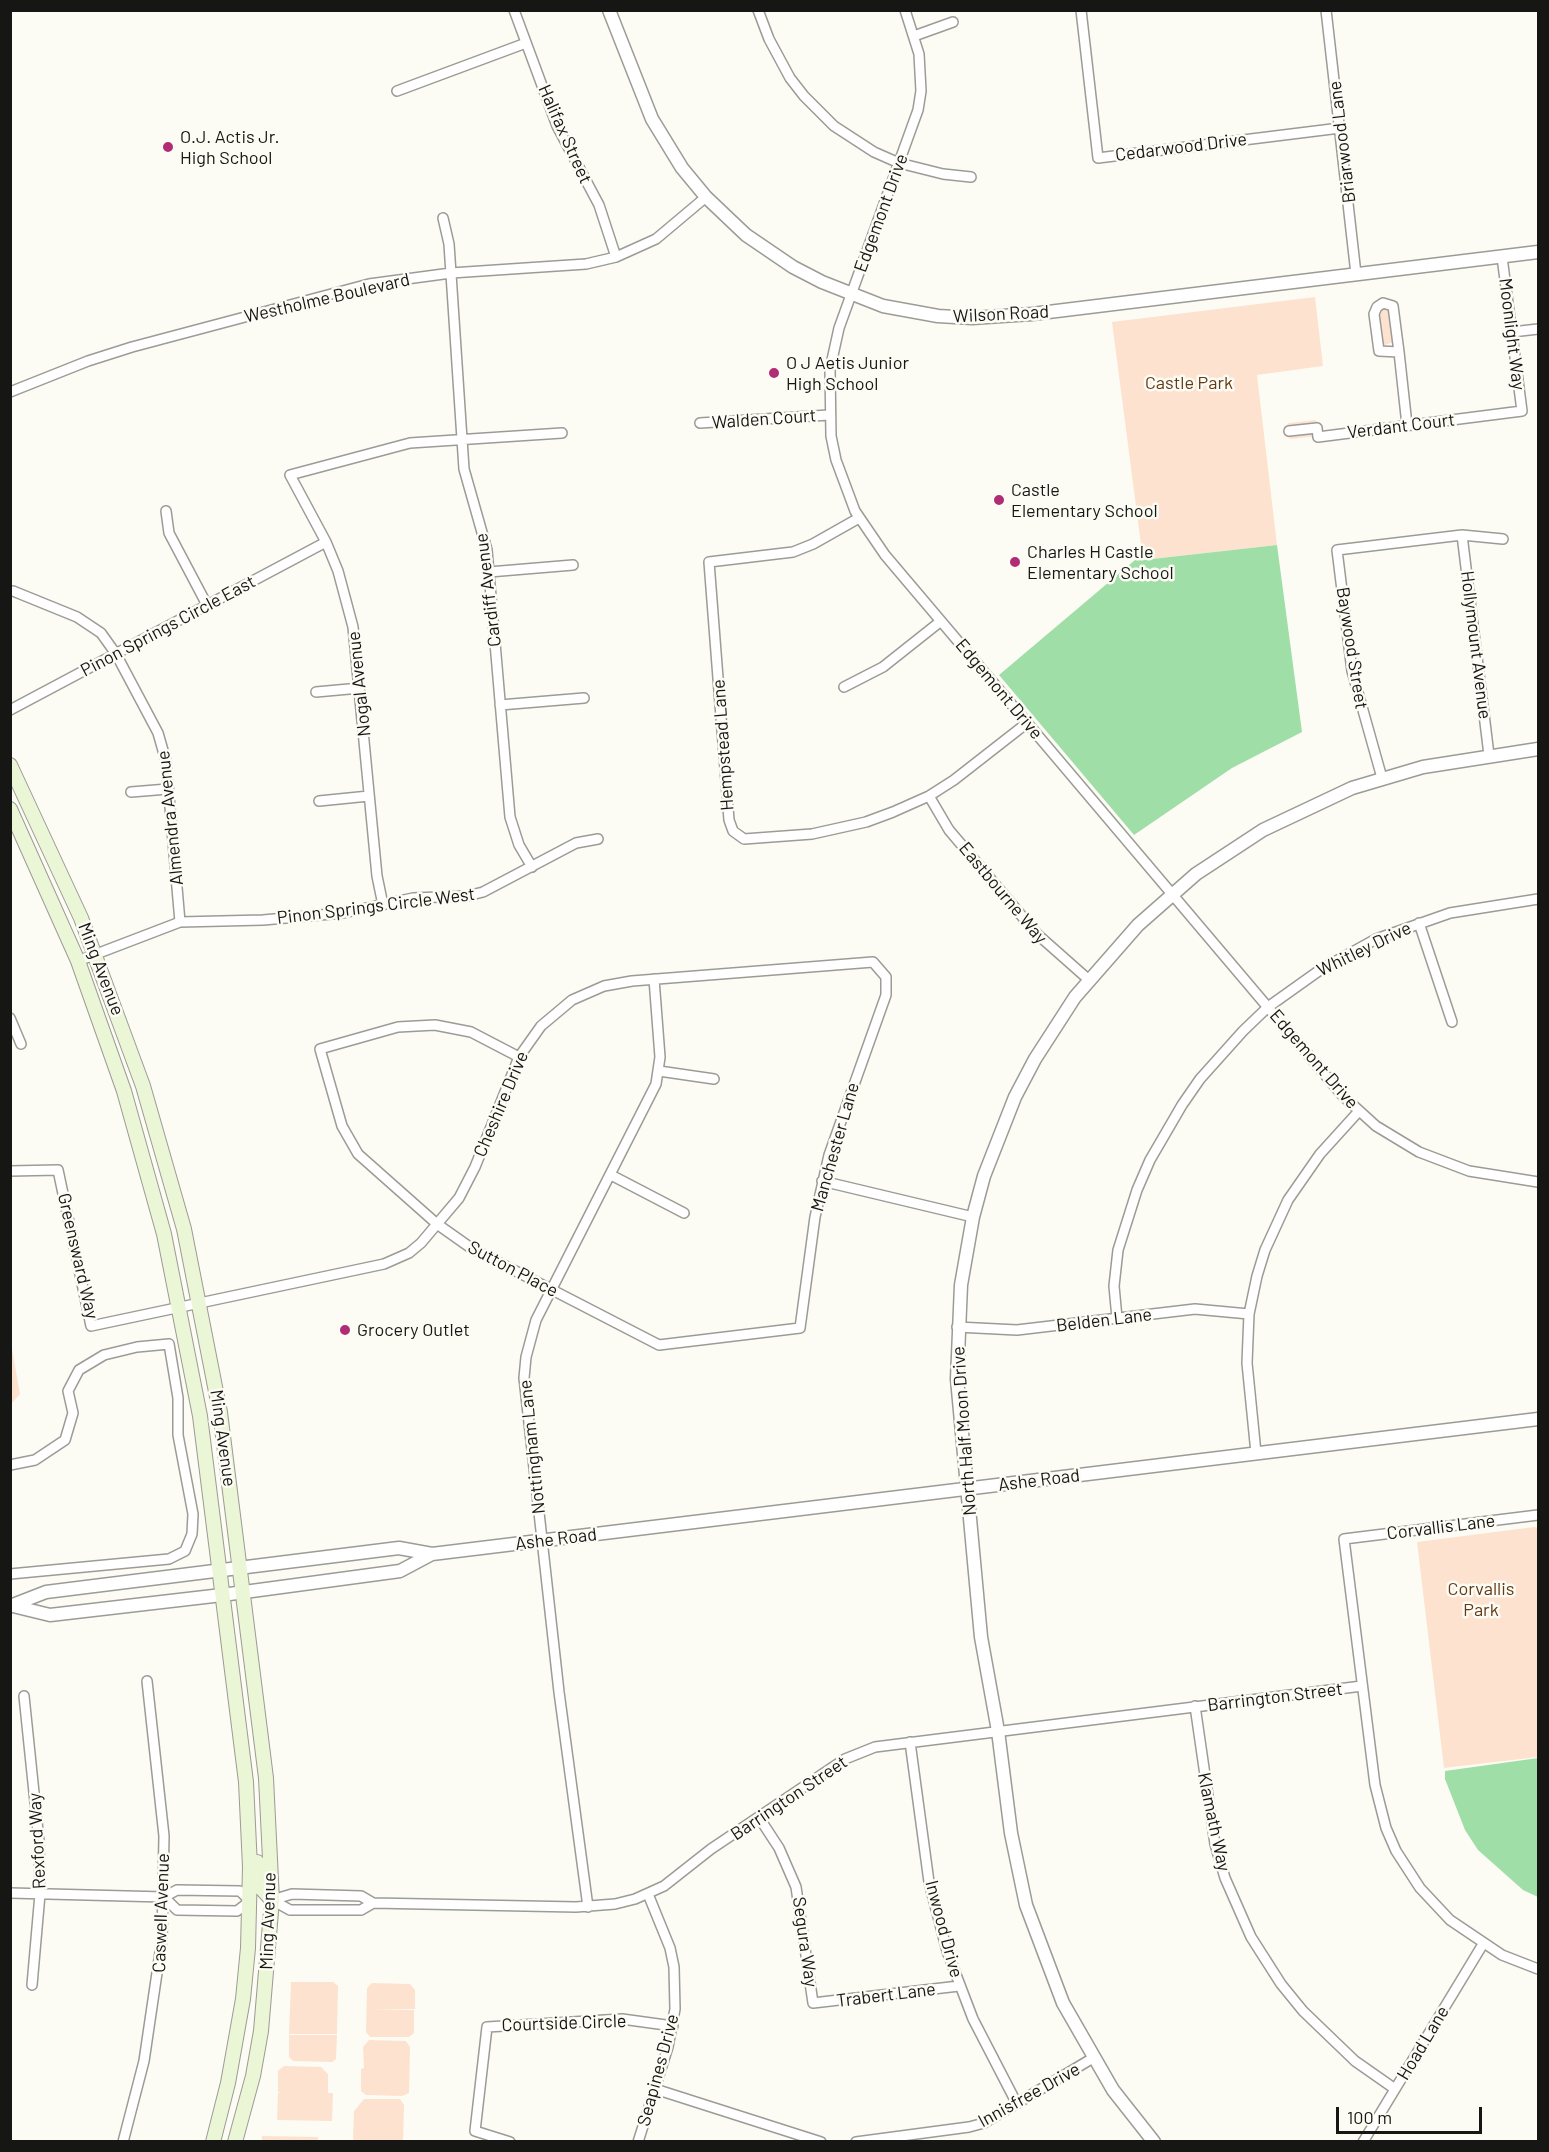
<!DOCTYPE html>
<html>
<head>
<meta charset="utf-8">
<style>
  body { margin:0 }
  #map { position:relative; width:1549px; height:2152px; overflow:hidden; background:#fcfcf5; font-family:Barlow,sans-serif }
  canvas { display:block }
  .frame { position:absolute; inset:0; border:12px solid #161614; pointer-events:none }
  .scale { position:absolute; left:1336px; top:2107px; width:146px; height:27px; box-sizing:border-box; border:3px solid #161614; border-top:0; padding-left:8px; font-size:18px; line-height:21px; white-space:nowrap; color:#161614; -webkit-text-stroke:4px #fcfcf5; paint-order:stroke }
</style>
</head>
<body>
<div id="map">
<canvas width="1549" height="2152"></canvas>
<div class="frame"></div>
<div class="scale">100 m</div>
</div>
<script>
const ctx = document.querySelector('canvas').getContext('2d');
ctx.lineJoin = 'round';
function fill(path, color) { ctx.fillStyle = color; ctx.fill(path, 'evenodd'); }
const shape = rows => new Path2D(rows.map(r => 'M' + r).join(''));
function strokePath(path, color, width, dash) { ctx.strokeStyle = color; ctx.lineWidth = width; ctx.lineCap = dash ? 'butt' : 'round'; ctx.setLineDash(dash || []); ctx.stroke(path); }
function label(font, color, halo, rows, align = 'center') {
  ctx.font = font + ' Barlow,sans-serif'; ctx.lineWidth = 5; ctx.setLineDash([]); ctx.textBaseline = 'middle'; ctx.strokeStyle = halo; ctx.fillStyle = color; for (const [text, x, y, turn = 0] of rows) {
    ctx.save(); ctx.translate(x, y); ctx.rotate((+turn || 0) * Math.PI / 180); ctx.textAlign = isNaN(turn) ? turn : align; if (halo) ctx.strokeText(text, 0, 0); ctx.fillText(text, 0, 0); ctx.restore();
  }
}
const green = shape([
  [1315,297,1323,366,1257,375,1277,545,1143,560,1112,322],
  [1389,306,1393,342,1385,345,1381,342,1377,309],
  [1315,420,1323,427,1317,436,1291,439,1284,435,1284,427,1289,423],
  [10,1338,20,1394,11,1404,10,1404],
  [1534,1527,1538,1528,1538,1757,1444,1768,1417,1542],
  [291,1982,333,1982,338,1986,337,2034,289,2034],
  [372,1983,410,1984,415,1990,415,2009,371,2009,414,2010,414,2033,409,2037,370,2037,366,2032,367,1988],
  [289,2035,337,2035,336,2059,332,2062,293,2061,289,2057],
  [369,2040,406,2041,410,2047,409,2093,402,2096,366,2095,361,2091,361,2069,364,2068,363,2047],
  [284,2066,321,2067,328,2074,328,2093,333,2093,332,2121,277,2120,278,2093,281,2092,278,2092,278,2071],
  [364,2099,400,2099,404,2105,403,2141,353,2141,354,2111],
  [262,2136,318,2137,318,2141,262,2141]
]);
const water = shape([
  [1277,545,1302,732,1232,768,1134,835,999,675,1141,555,1143,560],
  [1538,1758,1538,1897,1523,1890,1478,1850,1465,1830,1445,1779,1445,1771]
]);
const minor = shape([
  [514,10,557,126,599,205,616,257],
  [758,10,769,39,790,78,804,96,834,126,874,152,899,163,943,174,971,177],
  [905,10,919,54,921,91,918,110,839,328,830,369,831,436,836,460,855,511,885,555,1343,1096,1376,1126,1419,1152,1469,1171,1538,1182],
  [1081,10,1098,158,1340,128],
  [1326,10,1356,274],
  [914,36,953,22],
  [397,91,526,43],
  [443,218,449,244,464,469,487,550,510,817,519,845,532,867],
  [1512,332,1538,329],
  [1399,352,1393,306,1383,303,1377,307,1374,314,1379,351,1399,352,1407,425],
  [10,392,88,361,132,347,369,284,451,273,586,264,616,257,656,239,706,197],
  [700,423,829,415],
  [1289,431,1317,428,1318,437,1522,411,1502,257],
  [166,511,169,533,207,605],
  [859,518,813,544,793,552,709,562,729,820,733,831,744,839,812,834,866,822,893,812,929,796,954,780,1027,723],
  [1462,535,1489,755],
  [489,572,573,565],
  [13,591,77,617,101,633,116,654,158,733,166,761,180,922],
  [844,687,883,667,941,621],
  [316,692,360,688],
  [500,705,584,698],
  [10,710,326,542],
  [1382,778,1352,671,1337,550,1462,535,1503,539],
  [131,792,168,789],
  [929,796,949,830,1037,934,1089,980],
  [319,801,369,796],
  [383,905,377,876,353,627,338,571,326,542,290,475,410,443,562,433],
  [1419,923,1452,1022],
  [78,961,180,922,263,920,343,913,413,898,467,896,483,892,576,843,598,839],
  [10,1018,21,1044],
  [659,1071,714,1079],
  [10,1171,58,1170,91,1326,384,1264,409,1253,421,1243,437,1224,459,1198,475,1167,519,1057,541,1026,572,1000,604,986,632,981,873,962,886,977,886,995,829,1155,815,1217,800,1328,659,1345,471,1248,437,1224,358,1154,342,1126,320,1049,398,1027,435,1025,471,1032,519,1057],
  [611,1175,684,1213],
  [822,1181,973,1217],
  [1117,1318,1114,1286,1118,1250,1137,1190,1150,1160,1182,1105,1200,1079,1243,1031,1268,1007,1320,970,1376,939,1450,913,1538,899],
  [957,1327,1017,1330,1195,1309,1249,1314],
  [1256,1453,1247,1363,1249,1314,1257,1276,1265,1250,1288,1200,1320,1154,1359,1111],
  [10,1465,35,1460,65,1440,73,1413,68,1391,79,1370,104,1355,137,1347,169,1344,178,1398,178,1435,193,1514,192,1534,185,1551,169,1559,10,1574],
  [1538,1515,1344,1539,1375,1785,1386,1828,1396,1851,1420,1888,1450,1920,1502,1955,1538,1969],
  [24,1696,39,1841,40,1894,32,1985],
  [1195,1706,1215,1844,1225,1878,1251,1937,1281,1984,1303,2011,1355,2061,1395,2089],
  [910,1742,929,1882,947,1951,973,2019,1017,2104],
  [760,1819,779,1848,796,1887,813,2003,959,1986],
  [10,1893,164,1897,177,1890,240,1891,250,1901,237,1911,177,1910,164,1897],
  [272,1900,292,1894,361,1896,373,1903,576,1907,615,1904,635,1899,664,1886,711,1849,845,1759,875,1747,1362,1686],
  [272,1900,290,1910,361,1910,373,1903],
  [588,1907,559,1692,524,1378,526,1357,536,1320,656,1084,660,1057,654,979],
  [655,2089,821,2142],
  [123,2142,144,2061,162,1939,164,1836,147,1681],
  [510,2142,475,2131,487,2027,622,2019,673,2026],
  [638,2142,668,2047,675,2009,674,1967,670,1948,648,1894],
  [856,2142,969,2127,984,2123,1093,2058],
  [1363,2142,1483,1944]
]);
const tertiary = shape([
  [609,10,652,119,682,168,706,197,746,235,793,267,822,282,883,306,938,316,972,318,1032,314,1538,252],
  [432,1554,1538,1419],
  [10,1606,46,1592,399,1548,432,1554,400,1571,222,1595,50,1615,13,1606],
  [1154,2142,1113,2090,1063,2003,1026,1905,1011,1833,998,1731,981,1637,957,1379,961,1285,973,1217,984,1176,1015,1097,1035,1059,1075,997,1138,925,1196,874,1263,830,1352,788,1423,767,1538,749]
]);
const secondary = shape([
  [10,765,81,918,143,1086,184,1229,220,1412,266,1778,272,1900,261,2031,253,2076,235,2142],
  [10,809,78,961,124,1091,164,1234,200,1416,246,1782,250,1867,248,1948,243,1999,228,2083,213,2142],
  [257,1862,261,1888,272,1900]
]);
const markers = [
  [168,147,6,"#b02d75"],
  [774,373,6,"#b02d75"],
  [999,500,6,"#b02d75"],
  [1015,562,6,"#b02d75"],
  [345,1330,6,"#b02d75"]
];
const streetNames = [
  ["Halifax Street",565,134,66],
  ["Briarwood Lane",1342,142,-97],
  ["Cedarwood Drive",1181,147,-7],
  ["Edgemont Drive",881,213,-70],
  ["Westholme Boulevard",327,298,-13],
  ["Wilson Road",1001,314,-3],
  ["Moonlight Way",1512,334,83],
  ["Walden Court",764,419,-4],
  ["Verdant Court",1401,426,-7],
  ["Cardiff Avenue",488,590,-97],
  ["Pinon Springs Circle East",168,626,-28],
  ["Hollymount Avenue",1476,645,83],
  ["Baywood Street",1352,648,81],
  ["Nogal Avenue",359,684,-96],
  ["Edgemont Drive",999,689,50],
  ["Hempstead Lane",723,745,-94],
  ["Almendra Avenue",170,818,-96],
  ["Eastbourne Way",1003,893,50],
  ["Pinon Springs Circle West",376,906,-7],
  ["Whitley Drive",1364,949,-26],
  ["Ming Avenue",101,969,69],
  ["Edgemont Drive",1314,1059,49],
  ["Cheshire Drive",501,1104,-67],
  ["Manchester Lane",835,1147,-74],
  ["Greensward Way",78,1256,77],
  ["Sutton Place",513,1269,28],
  ["Belden Lane",1104,1320,-7],
  ["North Half Moon Drive",964,1431,-94],
  ["Ming Avenue",223,1438,82],
  ["Nottingham Lane",532,1447,-96],
  ["Ashe Road",1039,1480,-7],
  ["Corvallis Lane",1441,1527,-7],
  ["Ashe Road",556,1539,-7],
  ["Barrington Street",1275,1697,-7],
  ["Barrington Street",789,1798,-34],
  ["Klamath Way",1214,1822,78],
  ["Rexford Way",37,1841,-93],
  ["Caswell Avenue",161,1913,-88],
  ["Ming Avenue",268,1921,-88],
  ["Inwood Drive",944,1929,75],
  ["Segura Way",805,1942,82],
  ["Trabert Lane",886,1995,-7],
  ["Courtside Circle",564,2023,-2],
  ["Hoad Lane",1423,2043,-59],
  ["Seapines Drive",658,2070,-75],
  ["Innisfree Drive",1029,2095,-29]
];
const poiNames = [
  ["O.J. Actis Jr.",180,137],
  ["High School",180,158],
  ["O J Aetis Junior",786,363],
  ["High School",786,384],
  ["Castle",1011,490],
  ["Elementary School",1011,511],
  ["Charles H Castle",1027,552],
  ["Elementary School",1027,573],
  ["Grocery Outlet",357,1330]
];
const parkNames = [
  ["Castle Park",1189,383],
  ["Corvallis",1481,1589],
  ["Park",1481,1610]
];
fill(green, '#fde2cf');
fill(water, '#a0dea8');
strokePath(minor, '#9c9b96', 12);
strokePath(tertiary, '#9c9b96', 15);
strokePath(secondary, '#9c9b96', 16);
strokePath(minor, '#fff', 9);
strokePath(tertiary, '#fff', 12);
strokePath(secondary, '#ebf6d6', 14);
for (const [x, y, r, color] of markers) { const dot = new Path2D(); dot.arc(x, y, r, 0, 2 * Math.PI); ctx.fillStyle = color; ctx.fill(dot); strokePath(dot, '#fcfcf5', 2); }
label('18px', '#161614', '#fcfcf5', streetNames);
label('18px', '#161614', '#fcfcf5', poiNames, 'left');
label('18px', '#633a16', '#fcfcf5', parkNames);
</script>
</body>
</html>
